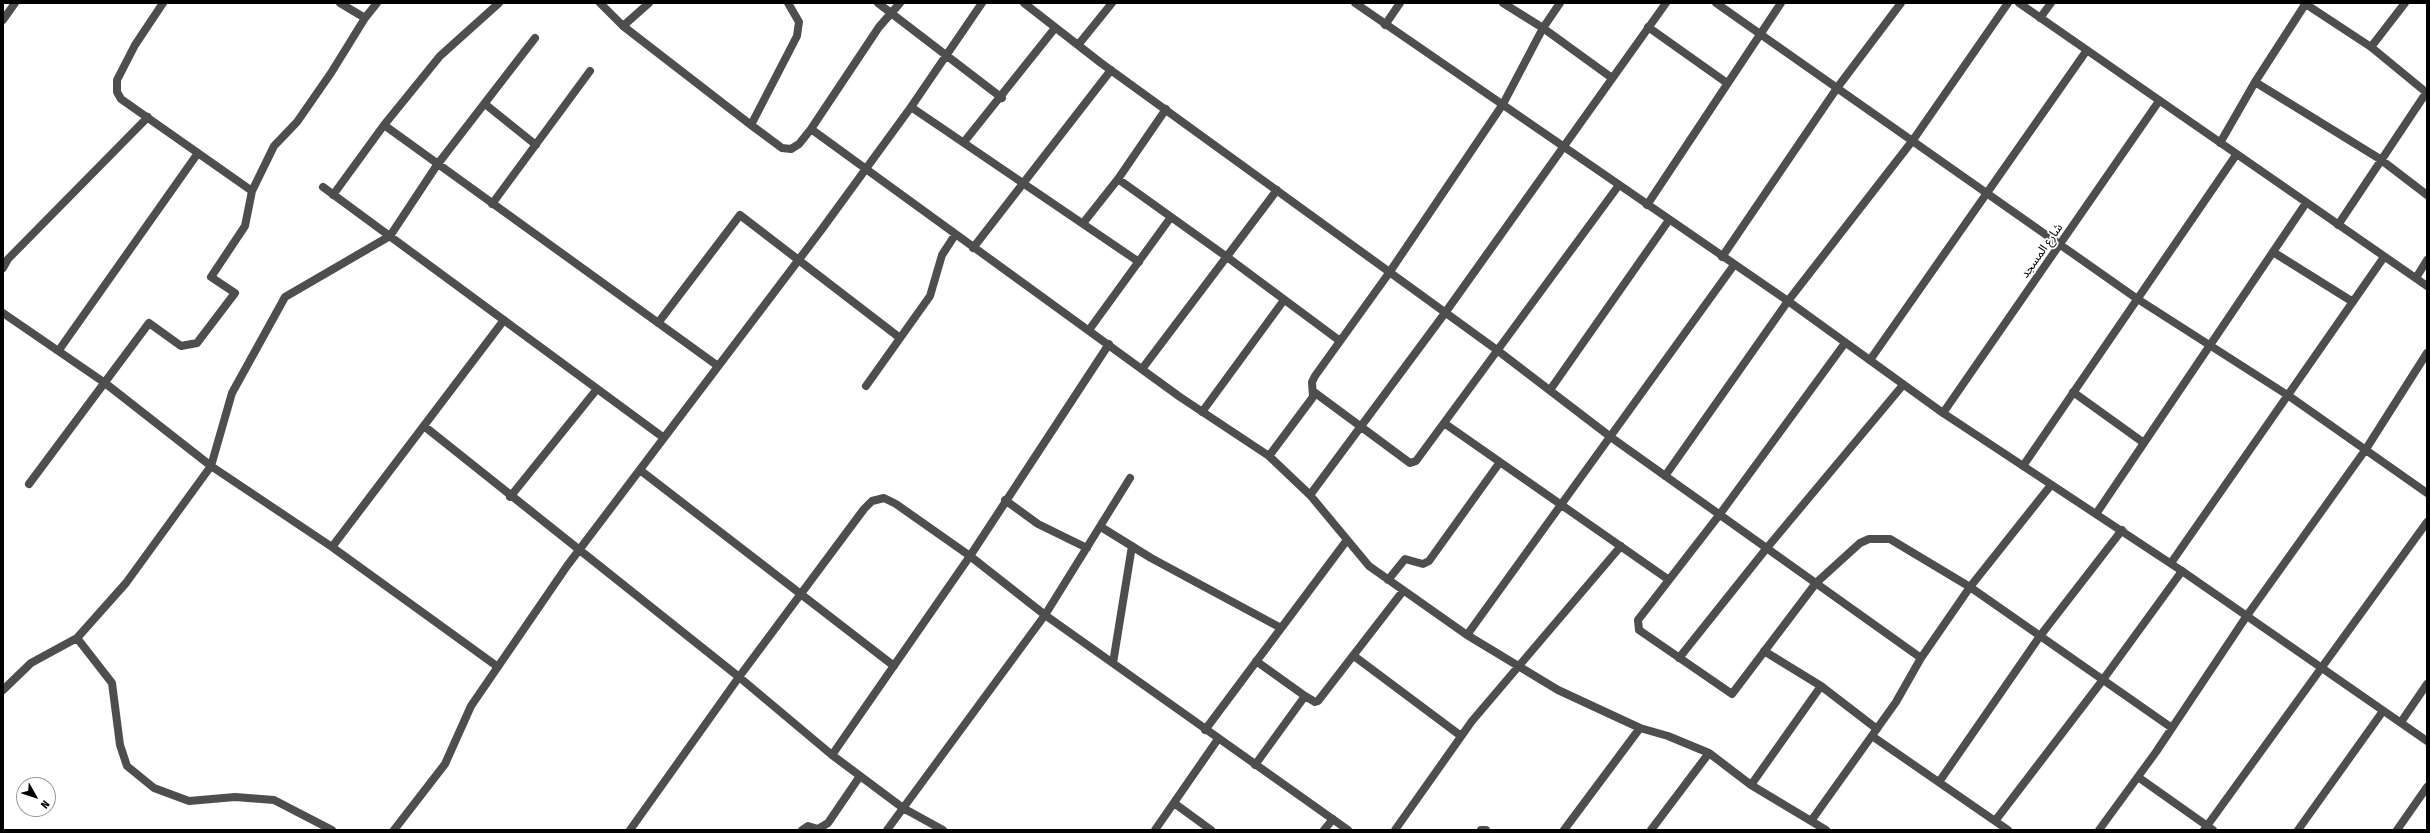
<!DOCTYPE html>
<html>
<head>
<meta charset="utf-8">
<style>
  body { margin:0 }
  #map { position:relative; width:2430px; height:833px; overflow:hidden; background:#fff; font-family:"Fira Sans Condensed",sans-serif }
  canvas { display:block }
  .frame { position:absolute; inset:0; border:4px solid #000; pointer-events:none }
  .north { position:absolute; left:16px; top:777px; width:40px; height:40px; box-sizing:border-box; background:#fff; border:1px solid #999; border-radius:50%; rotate:129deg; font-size:11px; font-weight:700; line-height:16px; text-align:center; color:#000 }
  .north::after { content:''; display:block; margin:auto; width:14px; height:18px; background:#000; clip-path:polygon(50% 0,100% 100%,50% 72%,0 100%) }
</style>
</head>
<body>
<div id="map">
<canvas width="2430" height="833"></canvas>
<div class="frame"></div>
<div class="north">N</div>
</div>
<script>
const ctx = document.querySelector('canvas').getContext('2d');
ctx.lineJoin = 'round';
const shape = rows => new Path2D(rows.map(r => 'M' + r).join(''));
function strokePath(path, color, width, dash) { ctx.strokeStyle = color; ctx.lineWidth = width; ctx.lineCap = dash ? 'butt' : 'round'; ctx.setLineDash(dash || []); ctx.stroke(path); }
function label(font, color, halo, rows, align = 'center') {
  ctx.font = font + ' "Fira Sans Condensed","Noto Sans Arabic",sans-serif'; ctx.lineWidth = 3.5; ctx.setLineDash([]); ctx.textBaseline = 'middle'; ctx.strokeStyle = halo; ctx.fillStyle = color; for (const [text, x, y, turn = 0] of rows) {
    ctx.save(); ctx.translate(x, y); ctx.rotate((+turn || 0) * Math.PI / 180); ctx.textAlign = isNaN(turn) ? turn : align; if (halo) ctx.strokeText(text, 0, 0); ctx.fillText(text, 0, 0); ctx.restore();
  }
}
const minor = shape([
  [163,3,135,45,117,80,117,92,121,99,252,191],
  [340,3,365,18],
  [600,3,623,26,751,125,782,148,791,149,799,144,811,129,879,27,900,3],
  [878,3,1002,98],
  [1024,3,1101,63,1497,350,1612,438,1921,658],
  [1503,3,1543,28,1612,78],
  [1716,3,2136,298,2289,396,2427,493],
  [2019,3,2427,286],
  [2304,3,2371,47,2427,93],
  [2040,18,2051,3],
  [3,20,15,3],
  [1385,25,1400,3],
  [623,26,649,3],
  [1648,27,1727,83],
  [1078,45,1112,3],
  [2371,47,2405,3],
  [2255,82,2380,159,2427,195],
  [485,104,536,145],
  [911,107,1139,262],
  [384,125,718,366],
  [751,125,797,36,799,22,788,3],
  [811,129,1180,397,1269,456,1310,495,1369,566,1467,635,1558,690,1640,728,1668,736,1709,753,1751,785,1826,830],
  [964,142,1055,28],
  [2220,143,2255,82,2306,3],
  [1118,179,1227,257,1340,341],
  [323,187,664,438],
  [333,195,384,125,440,56,499,3],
  [492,204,590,71],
  [1647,205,1781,3],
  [1084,222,1118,179,1166,109],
  [2338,225,2426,93],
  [973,248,1111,70],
  [2273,252,2353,302],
  [1722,257,1837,88,1901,3],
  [3,268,8,259,148,117],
  [2416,278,2427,260],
  [3,313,105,383,211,466,332,547,498,667],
  [658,323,740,215,900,338],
  [1089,330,1171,217],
  [1845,343,1720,514,1638,620,1639,630,1732,694,1816,583,1860,543,1869,539,1890,539,1970,587,2172,728],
  [59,350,198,153],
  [1870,360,2087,50],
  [1142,369,1277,190],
  [866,386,930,296,942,255,955,235],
  [1550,390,1669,220],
  [1314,392,1410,463,1416,461,1619,185],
  [2073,392,2144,443],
  [1202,412,1284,300],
  [1943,413,2159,101],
  [1444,423,1669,580],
  [424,426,739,677,832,755,903,808,943,830],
  [1269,456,1313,397,1312,382,1315,376,1389,273,1503,104,1543,28,1560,3],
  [2023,466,2236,155],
  [640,470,894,666],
  [1665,476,1788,301,1913,140,2008,3],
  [29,484,149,323,181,346,197,343,235,293,211,277,245,226,252,191,274,146,297,122,331,73,365,18,377,3],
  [1310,495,1445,313,1666,3],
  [510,497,597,389],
  [1005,500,1038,524,1087,548],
  [2096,514,2306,203],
  [1101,527,1151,558,1281,628],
  [332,547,504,320],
  [2171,563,2384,257],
  [1388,580,1405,559,1423,564,1429,561,1500,462],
  [1467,635,1734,265],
  [77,638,112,683,120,745,127,766,154,788,189,801,235,797,274,800,332,830],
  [1764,651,1821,686,1877,729],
  [1354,656,1461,736],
  [1679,658,1766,549,1903,385],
  [1256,661,1305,696,1315,702,1318,701,1403,591],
  [1113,663,1132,546],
  [3,690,31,663,77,638,126,583,211,466,232,393,285,297,390,236,437,165,535,38],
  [2401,722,2427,684],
  [1205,730,1347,540],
  [1872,736,2008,830],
  [832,755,970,556,1109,344],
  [1255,765,1305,696],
  [2138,777,2213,830],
  [1939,782,2040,636,2122,530],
  [1751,785,1821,686],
  [1174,803,1211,830],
  [1811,821,1896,702,1921,658,1970,587,2051,485],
  [1995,821,2102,681,2182,571],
  [394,830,445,764,471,706,567,566,822,229,911,107,982,3],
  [630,830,739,677,864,509,872,501,884,498,896,504,970,556,1045,615,1348,830],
  [802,830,808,826,818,829,828,823,860,776],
  [887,830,1045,615,1130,478],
  [1155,830,1218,739],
  [1324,830,1333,819],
  [1395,830,1472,721,1621,546],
  [1481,830,1486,830],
  [1564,830,1640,728],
  [1651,830,1709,753],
  [2099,830,2156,752,2246,617,2366,449,2427,353],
  [2204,830,2427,522],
  [2298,830,2383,711],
  [2397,830,2427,787]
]);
const tertiary = shape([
  [1355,3,1788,301,1943,413,2182,571,2427,741]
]);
const streetNames = [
  ["شارع المسجد",2042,251,-55]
];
strokePath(minor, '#4e4e4e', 8);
strokePath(tertiary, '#4e4e4e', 8);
label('12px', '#000', '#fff', streetNames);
</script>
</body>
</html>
